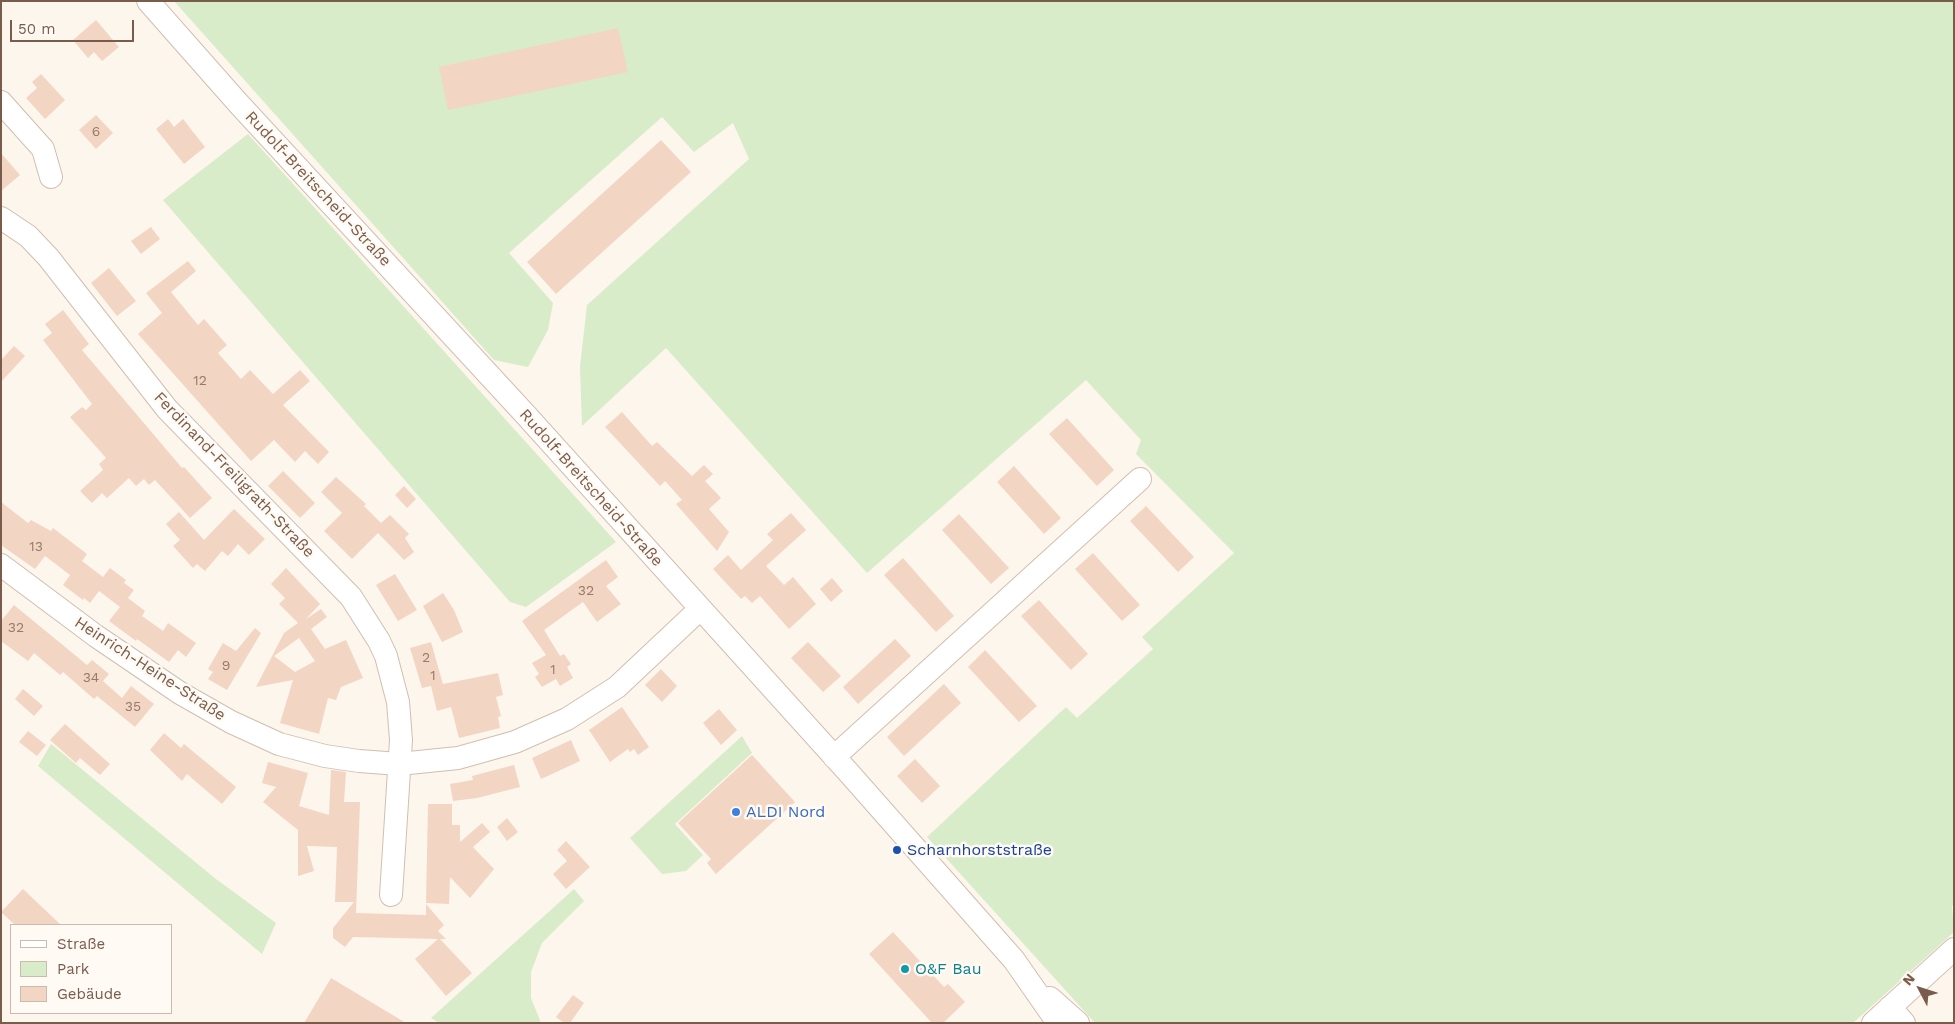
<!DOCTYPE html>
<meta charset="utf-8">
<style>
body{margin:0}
#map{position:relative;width:1955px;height:1024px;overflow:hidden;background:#fdf6ec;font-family:"Work Sans",sans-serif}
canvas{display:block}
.frame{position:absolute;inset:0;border:2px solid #7a5c4d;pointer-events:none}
.legend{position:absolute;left:10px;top:924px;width:162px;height:90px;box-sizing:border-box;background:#fffaf3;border:1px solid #cabbb1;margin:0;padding:6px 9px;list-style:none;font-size:15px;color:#7a5c4d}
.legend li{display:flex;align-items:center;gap:10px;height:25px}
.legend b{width:25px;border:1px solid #cabbb1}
.north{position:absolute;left:1895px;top:964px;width:50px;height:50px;-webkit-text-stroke:4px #fffaf3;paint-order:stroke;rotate:310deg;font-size:14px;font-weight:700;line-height:20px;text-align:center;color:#7a5c4d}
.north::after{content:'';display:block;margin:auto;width:18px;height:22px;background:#7a5c4d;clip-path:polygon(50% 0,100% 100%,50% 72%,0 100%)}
.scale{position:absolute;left:10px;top:20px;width:124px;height:22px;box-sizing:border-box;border:2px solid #7a5c4d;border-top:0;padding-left:6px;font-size:15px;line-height:18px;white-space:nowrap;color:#7a5c4d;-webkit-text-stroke:4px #fffaf3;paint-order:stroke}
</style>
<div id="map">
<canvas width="1955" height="1024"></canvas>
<div class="frame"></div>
<ul class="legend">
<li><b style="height:6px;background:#fff"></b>Straße</li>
<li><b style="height:14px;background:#d8ecc9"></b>Park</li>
<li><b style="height:14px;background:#f3d5c3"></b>Gebäude</li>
</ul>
<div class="north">N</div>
<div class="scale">50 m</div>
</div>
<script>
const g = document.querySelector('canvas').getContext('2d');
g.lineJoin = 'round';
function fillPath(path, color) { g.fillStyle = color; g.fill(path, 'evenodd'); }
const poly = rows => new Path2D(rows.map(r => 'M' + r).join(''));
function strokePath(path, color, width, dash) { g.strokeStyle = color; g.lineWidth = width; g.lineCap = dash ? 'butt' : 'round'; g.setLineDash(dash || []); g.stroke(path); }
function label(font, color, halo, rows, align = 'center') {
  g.font = font + ' "Work Sans",sans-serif'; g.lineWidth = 5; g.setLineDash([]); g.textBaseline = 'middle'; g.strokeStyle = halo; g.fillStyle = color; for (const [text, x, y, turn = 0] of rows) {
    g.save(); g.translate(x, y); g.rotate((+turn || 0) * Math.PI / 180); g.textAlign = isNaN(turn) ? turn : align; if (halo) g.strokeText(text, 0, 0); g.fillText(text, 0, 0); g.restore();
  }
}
const green = poly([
 [174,1,1954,1,1954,904,1952,906,1954,932,1853,1023,1095,1023,927,837,1066,707,1077,718,1153,649,1142,637,1234,553,1136,454,1141,440,1086,380,867,573,666,348,582,426,580,367,587,305,749,159,733,123,694,152,662,117,509,253,553,303,548,330,528,367,494,360],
 [248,134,616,542,526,607,510,602,163,200],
 [742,736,752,753,675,824,703,855,686,871,662,874,630,838],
 [51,744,216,879,276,923,262,954,38,766],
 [574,889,584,901,542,943,531,972,531,998,541,1023,439,1023,431,1018]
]);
const building = poly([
 [96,20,119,47,102,61,94,52,88,58,73,40],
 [618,28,628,72,448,110,439,67],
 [41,74,65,100,45,119,26,98,37,88,32,82],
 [96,115,113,133,96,149,79,130],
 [168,119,174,127,183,119,205,147,184,164,156,129],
 [661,140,691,172,556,294,527,262],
 [1,153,20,175,1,191],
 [151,227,160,239,141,254,131,241],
 [188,261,196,271,171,292,198,325,204,319,227,345,218,353,241,379,250,370,273,394,300,370,310,381,283,405,329,452,318,464,305,451,295,462,274,440,251,461,138,334,162,313,146,293],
 [109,268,136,301,117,316,91,283],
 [63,310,89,344,82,350,182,468,184,467,212,498,190,518,155,480,149,485,144,479,136,486,129,478,107,498,102,493,92,503,80,491,103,470,99,464,106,458,70,417,82,407,86,410,92,404,43,340,52,333,45,324],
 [14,346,25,356,1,382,1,360],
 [622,412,652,446,657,442,692,476,704,465,713,474,705,481,721,498,709,509,729,532,717,551,676,504,682,500,665,481,660,486,605,427],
 [1067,418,1114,470,1097,486,1049,434],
 [1014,466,1061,518,1044,534,997,482],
 [283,471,315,503,300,518,268,486],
 [336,477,366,504,364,506,381,523,390,515,409,534,405,538,414,552,404,560,378,533,352,559,324,531,342,513,321,492],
 [404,486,416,499,407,508,395,495],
 [1,502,28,523,31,520,51,531,53,528,87,554,82,561,103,577,110,568,126,580,124,583,134,590,128,598,145,611,142,616,163,631,168,623,196,643,186,657,178,650,169,662,137,639,136,641,109,621,120,607,99,591,90,603,84,598,83,600,63,585,70,575,45,556,35,569,1,545],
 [1146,506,1194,557,1178,572,1130,521],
 [234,509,265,539,249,555,238,544,228,556,222,551,205,571,197,564,193,568,173,546,180,540,166,524,179,512,204,540],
 [791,513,806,530,766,566,784,585,793,577,816,604,789,629,760,596,752,603,745,596,741,599,713,569,728,555,741,570,773,540,767,534],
 [959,514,1009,568,991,584,942,530],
 [1093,553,1140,605,1122,621,1075,569],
 [903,558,954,616,936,632,884,575],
 [606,560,618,577,606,586,621,604,597,622,583,602,544,630,560,656,564,654,571,664,567,667,573,678,560,686,556,679,542,687,535,677,539,674,532,663,546,655,522,621],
 [286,568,320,604,306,619,321,609,327,617,311,629,325,649,346,640,363,678,341,687,336,700,328,698,319,734,280,723,293,680,256,687,284,633,298,623,279,604,285,598,271,584],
 [299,638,315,661,295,672,274,656],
 [395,574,417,610,398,621,376,585],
 [832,578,843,591,831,602,820,589],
 [443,593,454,610,463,632,442,642,423,606],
 [1039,600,1088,654,1071,670,1021,616],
 [14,605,87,665,92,660,109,674,103,681,122,698,131,686,154,704,135,727,97,696,94,699,63,672,60,675,34,653,28,661,1,641,1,621],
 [255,628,261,633,227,690,208,679,213,672,208,669,223,643,236,651],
 [895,639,911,656,858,704,843,687],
 [431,642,443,684,498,673,503,695,496,697,501,716,498,717,500,728,459,738,451,707,437,711,431,686,422,688,410,648],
 [808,642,841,676,823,692,791,658],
 [985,650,1037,706,1019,722,968,667],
 [661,669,677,686,662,702,645,685],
 [944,684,961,703,904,756,887,737],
 [23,689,43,706,34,716,15,699],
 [622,707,649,747,638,755,634,749,630,752,628,749,610,762,589,730],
 [719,709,737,730,721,745,703,723],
 [65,724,110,764,100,775,80,758,76,763,50,740],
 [28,731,46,745,37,756,19,742],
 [164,733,181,748,184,744,236,787,222,804,187,774,182,781,150,750],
 [571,740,580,761,541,779,532,758],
 [752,755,795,802,716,874,707,863,711,859,678,823],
 [915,759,940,786,922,803,897,776],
 [268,762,308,773,299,806,329,815,331,770,346,772,344,802,360,802,356,913,426,915,426,904,444,925,438,931,446,939,440,939,472,973,446,996,415,959,438,939,353,937,345,947,333,938,333,928,354,902,335,902,337,847,307,846,314,871,298,876,298,830,263,802,276,787,262,783],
 [514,765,520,787,477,798,453,801,450,784,473,780,472,776],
 [428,804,452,804,452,825,460,825,460,842,482,823,490,832,473,847,494,869,470,898,450,877,449,904,426,903],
 [507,818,518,832,507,841,497,827],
 [566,841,590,867,566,889,553,874,567,861,557,850],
 [23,889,61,925,15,925,1,912],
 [893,932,944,987,948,984,965,1002,943,1023,932,1023,869,954],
 [331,978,406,1023,304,1023],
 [573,995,584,1003,570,1023,564,1023,556,1017]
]);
const minor = poly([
 [148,1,238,103,525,414,849,773,1014,960,1058,1023],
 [1,102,43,149,51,177],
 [1,218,28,236,48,257,167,409,351,597,379,641,386,656,398,702,401,740,391,895],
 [1,565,96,636,180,693,231,722,279,744,325,756,359,761,399,764,458,758,515,742,567,719,617,687,700,609],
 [834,757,1140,479],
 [1050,998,1078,1023],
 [1890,1007,1904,1023],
 [1873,1023,1954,949]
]);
const markers = [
 [736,812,5,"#3f7fe0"],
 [897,850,5,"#1a4fb4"],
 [905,969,5,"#0f9aa8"]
];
const numberNames = [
 ["6",96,132],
 ["12",200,381],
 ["13",36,547],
 ["32",586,591],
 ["32",16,628],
 ["2",426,658],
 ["9",226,666],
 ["1",553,670],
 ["1",433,676],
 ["34",91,678],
 ["35",133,707]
];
const streetNames = [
 ["Rudolf-Breitscheid-Straße",318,189,47],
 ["Ferdinand-Freiligrath-Straße",234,475,46],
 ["Rudolf-Breitscheid-Straße",591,488,48],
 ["Heinrich-Heine-Straße",150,669,33]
];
const shopNames = [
 ["ALDI Nord",746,812]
];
const transitNames = [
 ["Scharnhorststraße",907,850]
];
const cultureNames = [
 ["O&F Bau",915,969]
];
fillPath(green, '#d8ecc9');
fillPath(building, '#f3d5c3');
strokePath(minor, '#d1beb0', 24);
strokePath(minor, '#fff', 22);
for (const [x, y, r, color] of markers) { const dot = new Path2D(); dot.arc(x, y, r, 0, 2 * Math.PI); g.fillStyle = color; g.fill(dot); strokePath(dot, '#fffaf3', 2); }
label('14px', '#987a6a', null, numberNames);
label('16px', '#7a5c4d', '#fffaf3', streetNames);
label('16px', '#366cbe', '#fffaf3', shopNames, 'left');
label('16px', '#164399', '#fffaf3', transitNames, 'left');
label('16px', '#0d838f', '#fffaf3', cultureNames, 'left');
</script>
